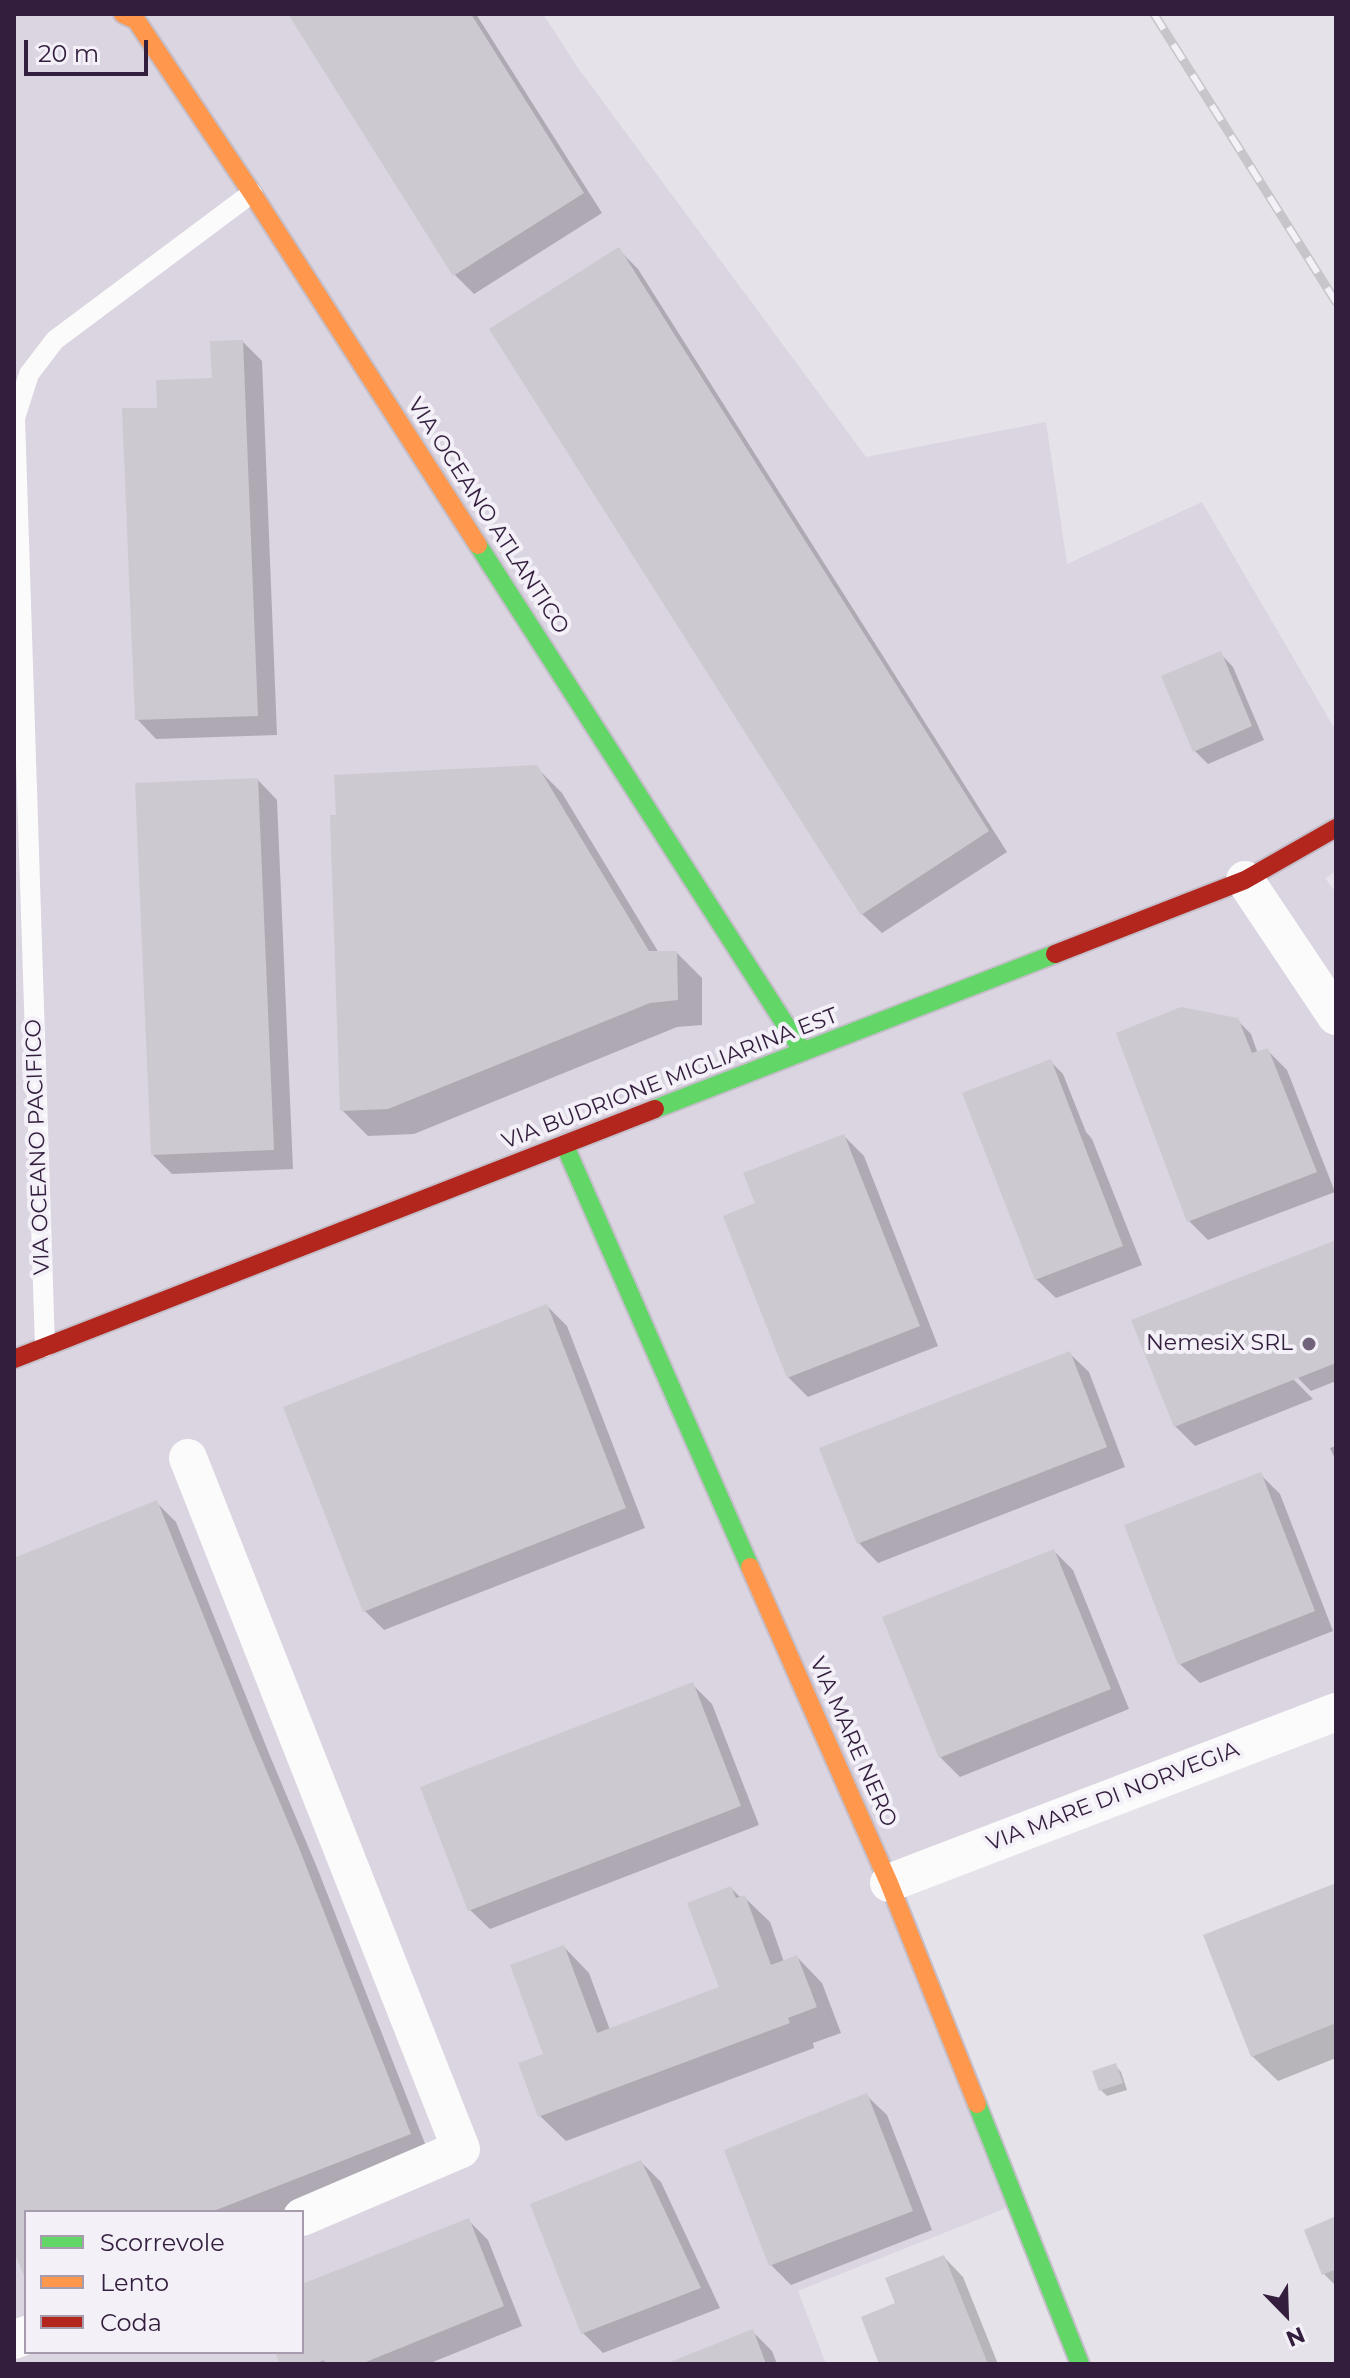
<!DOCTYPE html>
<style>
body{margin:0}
#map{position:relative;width:1350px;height:2378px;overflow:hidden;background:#e5e2e9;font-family:Montserrat,sans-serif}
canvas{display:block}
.frame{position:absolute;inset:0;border:16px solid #331e3d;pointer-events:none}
.legend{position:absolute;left:24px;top:2210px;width:280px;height:144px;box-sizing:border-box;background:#f3f0f8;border:2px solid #a69cad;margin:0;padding:10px 14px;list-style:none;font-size:24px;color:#331e3d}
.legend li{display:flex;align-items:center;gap:16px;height:40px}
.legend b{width:40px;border:2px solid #a69cad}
.north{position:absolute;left:1246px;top:2274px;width:80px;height:80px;-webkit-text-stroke:6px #f3f0f8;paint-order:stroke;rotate:157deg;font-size:22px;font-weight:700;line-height:32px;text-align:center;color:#331e3d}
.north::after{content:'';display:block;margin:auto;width:28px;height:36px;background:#331e3d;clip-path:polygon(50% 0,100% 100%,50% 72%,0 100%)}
.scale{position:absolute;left:24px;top:40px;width:124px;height:36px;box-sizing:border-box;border:4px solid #331e3d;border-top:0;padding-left:10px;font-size:24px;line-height:28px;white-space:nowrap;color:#331e3d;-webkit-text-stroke:6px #f3f0f8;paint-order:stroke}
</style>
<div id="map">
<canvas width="1350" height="2378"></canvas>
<div class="frame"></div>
<ul class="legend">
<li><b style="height:10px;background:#63d668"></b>Scorrevole</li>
<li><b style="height:10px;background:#ff974d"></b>Lento</li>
<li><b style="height:10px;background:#b3261e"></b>Coda</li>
</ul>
<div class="north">N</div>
<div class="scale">20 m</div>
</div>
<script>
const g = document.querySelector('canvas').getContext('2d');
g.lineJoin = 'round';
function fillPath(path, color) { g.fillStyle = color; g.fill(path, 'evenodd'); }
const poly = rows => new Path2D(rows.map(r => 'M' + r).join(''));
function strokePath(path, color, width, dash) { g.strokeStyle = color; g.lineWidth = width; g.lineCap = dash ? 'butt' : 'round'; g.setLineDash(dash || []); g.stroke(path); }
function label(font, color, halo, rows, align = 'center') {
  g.font = font + ' Montserrat,sans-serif'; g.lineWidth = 8; g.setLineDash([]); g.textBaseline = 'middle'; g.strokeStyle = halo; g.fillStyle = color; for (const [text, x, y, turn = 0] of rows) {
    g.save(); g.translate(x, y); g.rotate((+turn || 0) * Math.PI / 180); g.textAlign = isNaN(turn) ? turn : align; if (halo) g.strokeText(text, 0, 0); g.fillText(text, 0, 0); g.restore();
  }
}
const built = poly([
 [14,14,543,14,578,68,866,457,1046,422,1067,564,1202,502,1336,731,1336,871,1325,878,1336,893,1336,1716,895,1890,1019,2203,798,2291,826,2364,14,2364],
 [26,2212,302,2212,302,2352,26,2352]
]);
const shadow = poly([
 [290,14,476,14,602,213,474,294,455,275],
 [618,249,638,269,1007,852,882,933,862,914],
 [243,342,262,361,277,735,156,739,137,719,159,410,214,380],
 [1220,653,1233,667,1264,740,1208,764,1194,750],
 [536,767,562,793,659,953,677,953,702,978,702,1025,677,1027,414,1134,368,1136,342,1110],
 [258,780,277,800,293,1169,172,1174,153,1155],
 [1237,1020,1251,1034,1258,1054,1267,1050,1287,1070,1335,1192,1208,1240,1189,1221],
 [1050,1061,1063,1074,1086,1132,1092,1139,1142,1265,1056,1298,1036,1279],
 [844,1136,864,1156,938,1346,808,1397,788,1377,757,1204],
 [1336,1242,1336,1381,1311,1391,1290,1370,1287,1373,1313,1399,1195,1446,1175,1426],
 [547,1306,567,1326,645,1528,384,1630,364,1610],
 [1069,1353,1089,1372,1125,1467,878,1563,859,1543],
 [1336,1446,1336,1461,1330,1448],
 [1260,1474,1280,1494,1333,1631,1200,1683,1180,1664],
 [157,1503,176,1522,270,1756,318,1870,429,2154,280,2212,26,2212,26,2276,14,2245,14,1560],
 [1054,1551,1073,1570,1129,1709,960,1777,940,1757],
 [692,1684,712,1704,759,1825,490,1929,470,1910],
 [1336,1885,1336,2058,1278,2081,1252,2056],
 [731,1888,741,1898,744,1897,770,1922,784,1962,797,1957,822,1983,841,2033,813,2043,814,2048,566,2141,540,2116,546,2055,564,1947,589,1973,610,2030,721,1988],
 [1115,2065,1121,2072,1127,2090,1107,2096,1101,2090],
 [867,2096,887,2115,932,2230,791,2285,771,2265,726,2151],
 [641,2162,661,2182,720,2308,603,2353,583,2333],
 [1336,2218,1336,2286,1324,2274],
 [468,2220,488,2240,522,2326,428,2364,282,2364,277,2352,302,2352,302,2286],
 [944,2257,963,2277,998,2364,882,2364,894,2306],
 [752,2331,772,2351,777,2364,670,2364]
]);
const building = poly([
 [288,14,471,14,584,193,453,276],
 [619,247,989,831,861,915,489,329],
 [243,340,258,716,135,720,122,408,157,408,156,380,212,378,210,341],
 [1221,651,1252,726,1193,752,1161,676],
 [537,765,649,951,677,951,678,1000,650,1003,388,1109,340,1111,330,815,336,815,334,775],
 [258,778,274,1150,151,1155,135,783],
 [1181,1007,1238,1018,1252,1053,1268,1048,1317,1172,1187,1222,1116,1033],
 [1051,1059,1123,1246,1035,1280,962,1093],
 [844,1134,920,1326,787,1378,723,1216,755,1203,743,1173],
 [1336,1240,1336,1363,1174,1427,1131,1320],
 [547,1304,626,1508,363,1612,283,1407],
 [1070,1351,1107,1447,857,1544,819,1448],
 [1261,1472,1315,1611,1178,1665,1124,1525],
 [157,1500,251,1734,299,1848,411,2134,211,2212,26,2212,26,2281,14,2251,14,1558],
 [1054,1549,1111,1689,939,1758,882,1617],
 [693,1682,741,1806,468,1911,420,1787],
 [1336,1883,1336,2023,1251,2057,1203,1935],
 [731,1886,736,1898,745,1895,771,1965,797,1955,817,2007,788,2018,790,2023,538,2117,518,2063,543,2054,510,1965,564,1945,597,2033,719,1987,687,1903],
 [1116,2063,1123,2083,1099,2091,1092,2071],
 [867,2093,913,2211,769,2266,724,2150],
 [641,2160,701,2288,581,2334,530,2204],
 [1336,2216,1336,2269,1322,2275,1304,2230],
 [469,2218,504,2306,361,2364,325,2364,324,2360,314,2364,280,2364,275,2352,302,2352,302,2284],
 [944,2255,988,2364,879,2364,861,2317,895,2303,885,2278],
 [753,2329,766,2364,665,2364]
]);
const lane = poly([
 [45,1347,15,418,29,374,55,340,252,193]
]);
const street = poly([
 [1245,880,1336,1016],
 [188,1458,461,2149,302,2217],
 [889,1883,1336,1712],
 [14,2340,26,2335]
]);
const fast = poly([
 [478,545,803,1052],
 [655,1109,1055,954],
 [565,1146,750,1567],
 [977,2104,1080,2364]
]);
const slow = poly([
 [123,14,136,20,252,193,478,545],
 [750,1567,889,1883,977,2104]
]);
const jam = poly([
 [1055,954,1245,880,1336,828],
 [14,1359,655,1109]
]);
const rail = poly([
 [1154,14,1336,302]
]);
const markers = [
 [1309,1344,8,"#716379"]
];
const streetNames = [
 ["VIA OCEANO ATLANTICO",488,516,57],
 ["VIA BUDRIONE MIGLIARINA EST",670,1079,-21],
 ["VIA OCEANO PACIFICO",38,1147,-92],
 ["VIA MARE NERO",853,1742,66],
 ["VIA MARE DI NORVEGIA",1113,1797,-21]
];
const poiNames = [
 ["NemesiX SRL",1293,1344]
];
fillPath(built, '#dbd4e1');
fillPath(shadow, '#0003');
fillPath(building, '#cdc9d0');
strokePath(fast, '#c4bec9', 22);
strokePath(slow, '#c4bec9', 22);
strokePath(jam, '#c4bec9', 22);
strokePath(lane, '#fbfbfc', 20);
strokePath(street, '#fbfbfc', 38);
strokePath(fast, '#63d668', 18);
strokePath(slow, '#ff974d', 18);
strokePath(jam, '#b3261e', 18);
strokePath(rail, '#c8c5ca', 9);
strokePath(rail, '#f3f0f8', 6, [18]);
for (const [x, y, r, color] of markers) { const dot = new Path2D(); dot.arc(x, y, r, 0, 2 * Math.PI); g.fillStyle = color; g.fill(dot); strokePath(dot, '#f3f0f8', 3); }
label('22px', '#331e3d', '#f3f0f8', streetNames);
label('22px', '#331e3d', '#f3f0f8', poiNames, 'right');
</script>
